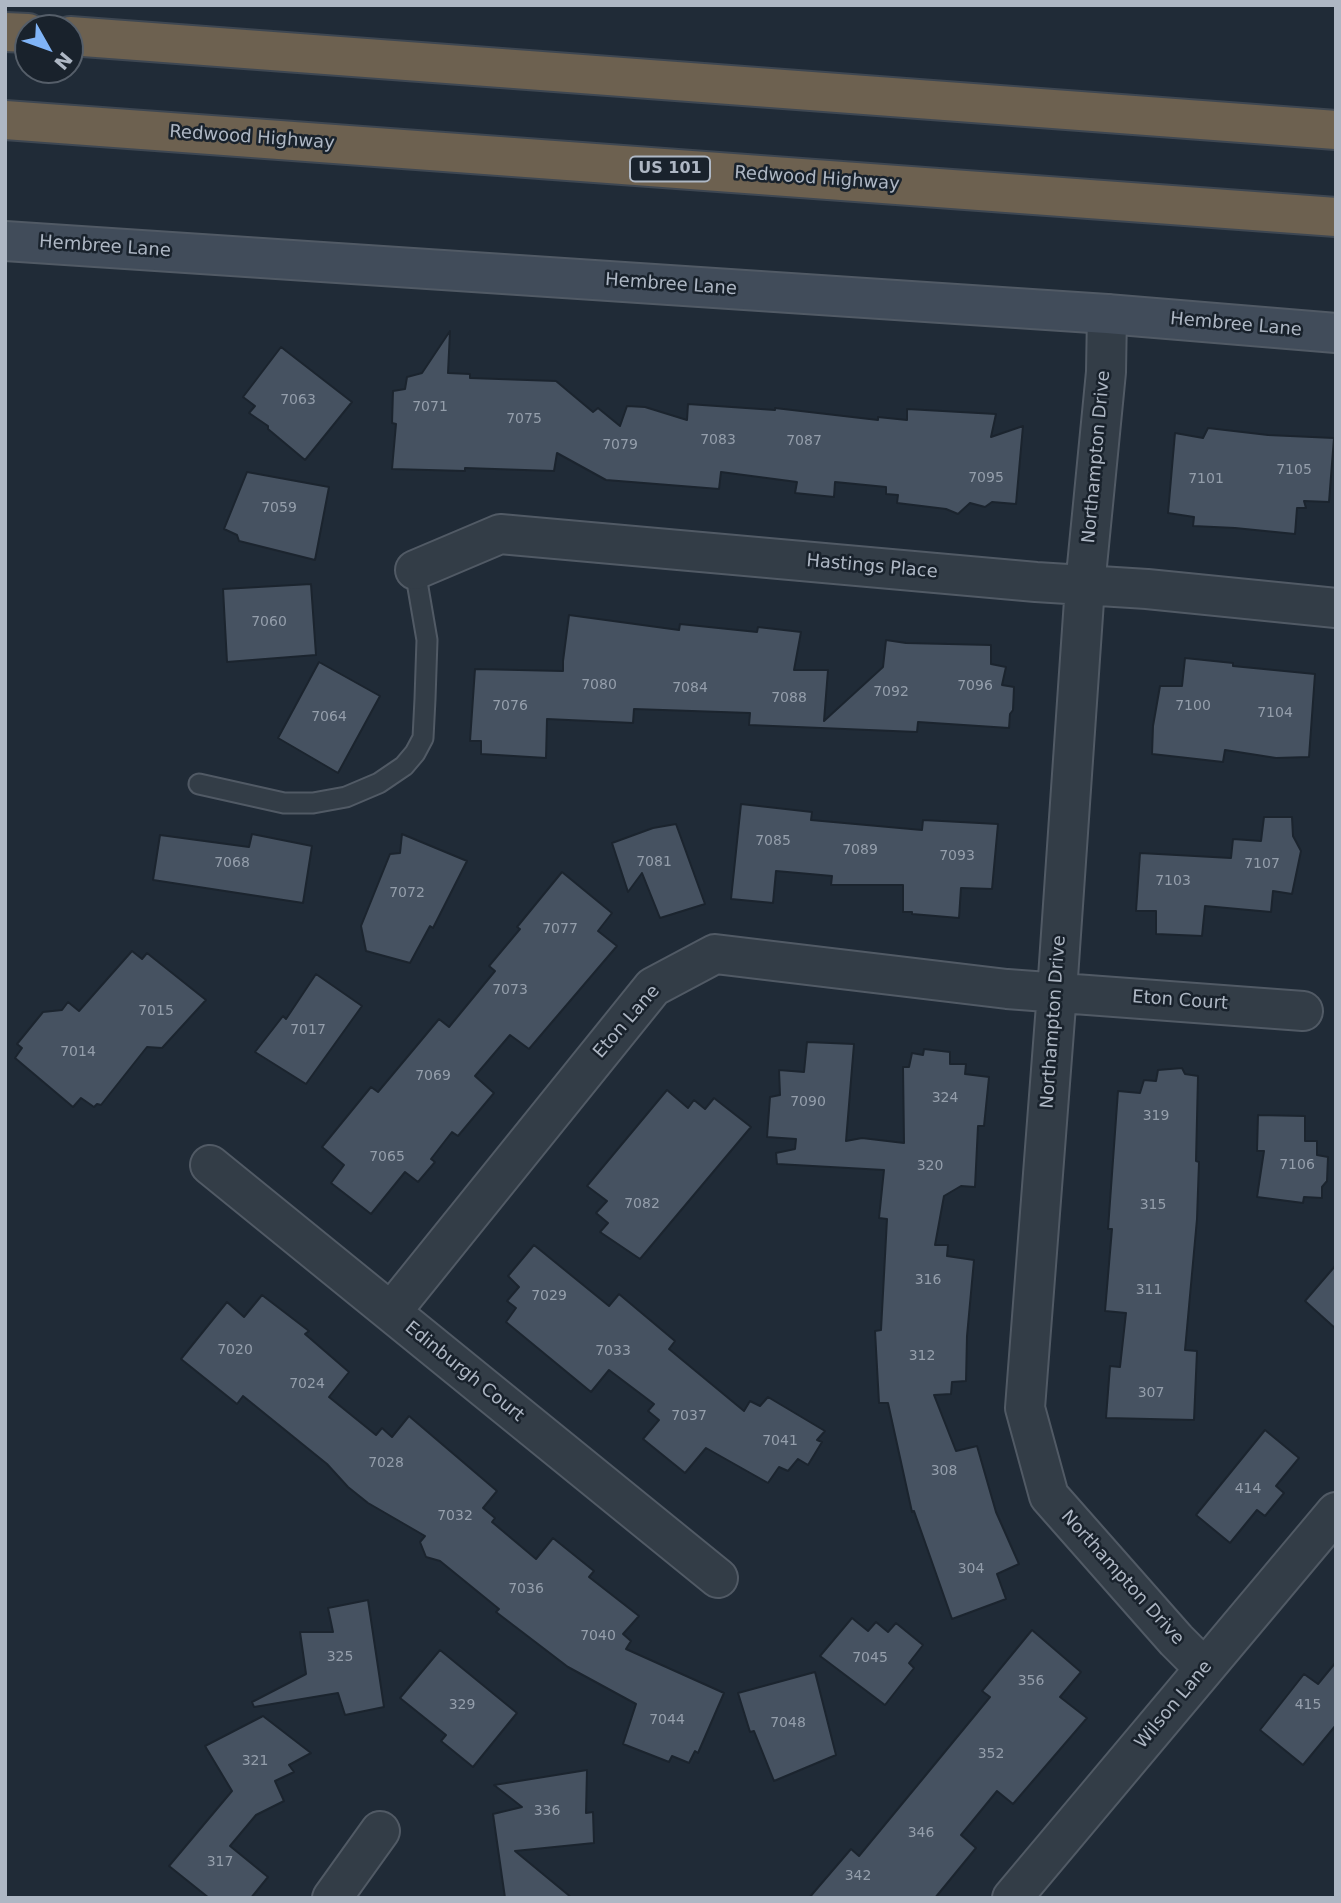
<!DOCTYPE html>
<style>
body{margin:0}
#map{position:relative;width:1341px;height:1903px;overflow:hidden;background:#202b37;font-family:"DejaVu Sans",sans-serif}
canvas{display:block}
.frame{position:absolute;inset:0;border:7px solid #aeb7c4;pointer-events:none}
.north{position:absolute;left:14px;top:14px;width:70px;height:70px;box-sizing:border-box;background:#19222c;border:2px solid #555e69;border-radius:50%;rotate:130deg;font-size:19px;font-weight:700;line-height:28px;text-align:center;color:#aeb7c4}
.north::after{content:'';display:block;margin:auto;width:24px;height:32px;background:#80b4f7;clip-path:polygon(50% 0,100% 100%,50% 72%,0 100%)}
</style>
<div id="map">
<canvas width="1341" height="1903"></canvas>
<div class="frame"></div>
<div class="north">N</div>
</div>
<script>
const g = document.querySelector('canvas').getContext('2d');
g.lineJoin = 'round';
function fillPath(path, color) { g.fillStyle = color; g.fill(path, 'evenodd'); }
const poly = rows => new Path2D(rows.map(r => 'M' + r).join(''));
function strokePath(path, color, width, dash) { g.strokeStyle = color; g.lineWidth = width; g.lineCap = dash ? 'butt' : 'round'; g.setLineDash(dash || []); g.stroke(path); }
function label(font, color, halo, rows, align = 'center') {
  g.font = font + ' "DejaVu Sans",sans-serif'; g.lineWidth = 5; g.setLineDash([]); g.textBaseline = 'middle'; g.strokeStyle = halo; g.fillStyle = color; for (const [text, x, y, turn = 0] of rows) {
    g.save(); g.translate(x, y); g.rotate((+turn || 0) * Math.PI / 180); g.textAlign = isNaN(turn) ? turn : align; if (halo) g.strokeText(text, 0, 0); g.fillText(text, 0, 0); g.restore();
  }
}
const building = poly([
 [450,331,448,373,470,374,470,378,556,381,593,412,598,408,620,426,627,406,645,407,687,420,688,404,775,410,775,408,878,420,878,417,907,420,907,409,996,414,991,437,1023,426,1016,504,992,502,985,507,970,503,958,514,946,509,897,503,898,495,886,494,886,487,835,482,834,497,795,493,797,482,721,472,719,489,606,480,557,453,554,471,465,468,465,471,392,469,396,424,392,423,393,391,405,389,407,377,422,373,450,331],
 [281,347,352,402,305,460,268,429,268,426,249,413,255,406,243,397,281,347],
 [1208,428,1268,435,1334,438,1329,502,1304,501,1306,508,1297,508,1295,534,1235,528,1193,526,1194,517,1168,513,1175,433,1203,438,1208,428],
 [247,472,329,487,315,560,239,541,237,535,224,529,247,472],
 [311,584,316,655,227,662,223,589,311,584],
 [569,615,679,630,680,624,757,632,758,627,801,632,794,670,828,670,824,721,883,667,886,640,906,643,991,645,991,664,1006,667,1002,685,1014,687,1013,710,1010,714,1009,728,918,722,917,732,749,725,750,713,634,709,633,723,547,719,546,758,481,754,481,741,470,741,475,669,563,671,563,661,569,615],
 [1185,658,1233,663,1233,666,1315,674,1309,757,1276,758,1225,750,1223,762,1152,754,1153,726,1160,686,1182,686,1185,658],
 [319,662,380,696,338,773,278,738,319,662],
 [741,804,812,812,811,820,922,830,923,820,998,824,992,889,961,888,959,918,912,914,912,912,903,912,903,885,831,885,832,876,776,871,773,903,731,899,741,804],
 [1264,817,1292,817,1293,836,1301,851,1292,894,1273,891,1271,912,1205,906,1202,936,1156,934,1156,911,1136,911,1140,853,1231,858,1233,839,1261,841,1264,817],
 [676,824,705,904,660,918,642,873,628,892,612,843,653,828,676,824],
 [252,834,312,846,303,903,153,880,160,835,249,847,252,834],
 [402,834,467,861,433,928,430,926,410,963,366,951,361,926,390,854,400,853,402,834],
 [562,872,612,913,598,931,617,946,529,1049,510,1035,475,1076,494,1093,458,1136,452,1132,431,1159,435,1162,418,1182,405,1172,371,1214,331,1183,344,1165,322,1147,371,1087,378,1092,439,1019,449,1027,495,971,489,966,520,929,517,927,562,872],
 [132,951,142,959,147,953,206,1000,162,1048,147,1047,101,1105,97,1104,94,1107,81,1098,73,1107,15,1058,22,1048,17,1044,43,1012,62,1010,68,1002,79,1011,132,951],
 [316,974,362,1006,306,1084,255,1052,283,1016,286,1019,316,974],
 [807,1042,854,1044,846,1141,862,1138,904,1143,903,1067,909,1067,912,1053,923,1055,924,1049,950,1052,950,1064,966,1064,965,1074,989,1077,984,1126,978,1126,975,1187,961,1186,944,1196,935,1245,948,1245,947,1256,974,1260,967,1336,966,1381,952,1382,951,1394,934,1395,956,1451,977,1446,996,1512,1019,1564,997,1574,1006,1599,952,1619,914,1511,912,1512,888,1403,879,1403,875,1331,881,1330,887,1219,879,1218,884,1170,777,1164,776,1153,795,1149,796,1139,767,1137,770,1097,780,1095,779,1070,804,1072,807,1042],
 [1182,1068,1185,1074,1198,1076,1196,1161,1199,1162,1197,1219,1185,1350,1197,1351,1194,1420,1106,1418,1110,1366,1120,1367,1126,1313,1105,1311,1112,1229,1108,1229,1118,1091,1140,1093,1144,1080,1156,1081,1158,1070,1182,1068],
 [667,1090,688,1108,694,1100,705,1109,714,1098,751,1127,640,1259,600,1232,608,1223,596,1213,607,1201,587,1186,667,1090],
 [1258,1115,1305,1116,1305,1141,1317,1141,1317,1155,1328,1157,1327,1181,1322,1187,1322,1198,1304,1197,1303,1203,1257,1197,1264,1151,1257,1151,1258,1115],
 [534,1245,609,1306,619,1294,675,1341,669,1349,744,1411,750,1401,760,1406,768,1397,825,1431,817,1440,822,1442,808,1465,798,1459,788,1471,779,1467,768,1483,706,1448,685,1473,643,1439,659,1420,648,1411,654,1404,609,1370,591,1392,506,1322,516,1308,507,1301,519,1287,508,1276,534,1245],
 [1336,1265,1336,1329,1305,1301,1336,1265],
 [262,1295,309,1331,305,1334,349,1372,329,1397,376,1435,382,1428,392,1437,409,1416,497,1491,483,1508,495,1518,492,1522,536,1559,553,1538,594,1571,589,1577,639,1616,623,1634,631,1641,626,1649,724,1693,698,1753,695,1751,689,1763,672,1756,669,1762,623,1744,636,1704,568,1667,496,1612,499,1609,440,1561,426,1557,420,1542,425,1536,368,1503,348,1487,327,1464,243,1396,237,1404,181,1359,227,1302,244,1317,262,1295],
 [1265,1430,1299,1458,1276,1486,1284,1493,1265,1516,1257,1510,1230,1543,1196,1515,1265,1430],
 [368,1600,384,1707,345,1715,338,1693,254,1707,252,1702,306,1674,300,1632,333,1632,328,1608,368,1600],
 [852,1618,868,1631,876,1622,888,1632,896,1623,923,1645,909,1663,914,1668,885,1705,820,1656,852,1618],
 [1032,1630,1081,1672,1060,1697,1087,1718,1013,1804,997,1791,961,1835,976,1848,935,1898,809,1898,851,1849,859,1856,925,1776,990,1697,982,1691,1032,1630],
 [440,1650,517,1713,473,1767,441,1741,446,1735,400,1698,440,1650],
 [1336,1662,1336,1725,1303,1765,1260,1730,1304,1674,1318,1684,1336,1662],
 [815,1672,836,1755,774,1781,754,1731,750,1732,738,1693,815,1672],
 [263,1716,311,1753,289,1765,294,1772,275,1781,284,1801,256,1815,230,1846,268,1877,251,1898,209,1898,169,1866,232,1791,205,1746,263,1716],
 [587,1770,586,1813,593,1812,594,1843,515,1851,572,1898,505,1898,493,1814,522,1807,494,1785,587,1770]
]);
const lane = poly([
 [199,784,284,803,313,803,346,797,379,783,404,766,415,753,423,738,425,699,427,640,415,570]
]);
const street = poly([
 [1107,314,1106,372,1085,586,1057,992,1025,1408,1049,1496,1176,1640,1204,1668],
 [415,570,500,534,1036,582,1147,589,1336,608],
 [210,1165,718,1578],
 [391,1312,653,987,715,954,1007,989,1303,1011],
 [332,1898,380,1831],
 [1012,1898,1336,1512]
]);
const secondary = poly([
 [5,241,1107,314,1336,333]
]);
const highway = poly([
 [5,32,28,33],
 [70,36,1336,130],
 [5,120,1336,217]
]);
const numberNames = [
 ["7063",298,400],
 ["7071",430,407],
 ["7075",524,419],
 ["7083",718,440],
 ["7087",804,441],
 ["7079",620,445],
 ["7105",1294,470],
 ["7095",986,478],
 ["7101",1206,479],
 ["7059",279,508],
 ["7060",269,622],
 ["7080",599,685],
 ["7096",975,686],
 ["7084",690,688],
 ["7092",891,692],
 ["7088",789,698],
 ["7076",510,706],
 ["7100",1193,706],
 ["7104",1275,713],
 ["7064",329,717],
 ["7085",773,841],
 ["7089",860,850],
 ["7093",957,856],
 ["7081",654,862],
 ["7068",232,863],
 ["7107",1262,864],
 ["7103",1173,881],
 ["7072",407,893],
 ["7077",560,929],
 ["7073",510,990],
 ["7015",156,1011],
 ["7017",308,1030],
 ["7014",78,1052],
 ["7069",433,1076],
 ["324",945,1098],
 ["7090",808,1102],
 ["319",1156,1116],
 ["7065",387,1157],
 ["7106",1297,1165],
 ["320",930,1166],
 ["7082",642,1204],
 ["315",1153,1205],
 ["316",928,1280],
 ["311",1149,1290],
 ["7029",549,1296],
 ["7020",235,1350],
 ["7033",613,1351],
 ["312",922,1356],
 ["7024",307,1384],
 ["307",1151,1393],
 ["7037",689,1416],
 ["7041",780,1441],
 ["7028",386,1463],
 ["308",944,1471],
 ["414",1248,1489],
 ["7032",455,1516],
 ["304",971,1569],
 ["7036",526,1589],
 ["7040",598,1636],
 ["325",340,1657],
 ["7045",870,1658],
 ["356",1031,1681],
 ["329",462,1705],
 ["415",1308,1705],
 ["7044",667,1720],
 ["7048",788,1723],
 ["352",991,1754],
 ["321",255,1761],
 ["336",547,1811],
 ["346",921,1833],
 ["317",220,1862],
 ["342",858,1876]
];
const shields = [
 [670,169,80]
];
const shieldNames = [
 ["US 101",670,169]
];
const streetNames = [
 ["Redwood Highway",252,138,4],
 ["Redwood Highway",817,179,4],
 ["Hembree Lane",105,247,4],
 ["Hembree Lane",671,285,4],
 ["Hembree Lane",1236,325,5],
 ["Northampton Drive",1097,457,-85],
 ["Hastings Place",872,567,5],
 ["Eton Court",1180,1001,4],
 ["Eton Lane",627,1022,-49],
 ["Northampton Drive",1054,1022,-86],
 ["Edinburgh Court",464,1372,39],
 ["Northampton Drive",1122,1578,48],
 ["Wilson Lane",1174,1705,-50]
];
fillPath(building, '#465261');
strokePath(building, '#1b242e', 2);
strokePath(lane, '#515a65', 23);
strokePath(street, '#515a65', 42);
strokePath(secondary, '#515a65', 42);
strokePath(highway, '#3e4752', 42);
strokePath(lane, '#333d47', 19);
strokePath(street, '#333d47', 38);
strokePath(secondary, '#414c5a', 38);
strokePath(highway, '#6d6150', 38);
label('14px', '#949eab', null, numberNames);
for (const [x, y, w] of shields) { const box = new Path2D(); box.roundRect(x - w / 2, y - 12.5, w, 25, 5); g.fillStyle = '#19222c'; g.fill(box); strokePath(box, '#aeb7c4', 2); }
label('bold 16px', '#aeb7c4', null, shieldNames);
label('18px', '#aeb7c4', '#19222c', streetNames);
</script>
